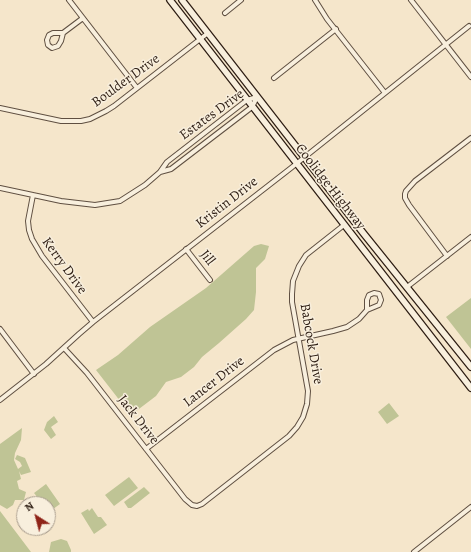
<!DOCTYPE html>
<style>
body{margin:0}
#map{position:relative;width:471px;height:552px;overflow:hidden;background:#f5e6cb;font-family:Alegreya,serif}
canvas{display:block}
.north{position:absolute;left:16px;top:496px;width:40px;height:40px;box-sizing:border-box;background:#f8efdd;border:1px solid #a79b8c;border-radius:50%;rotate:324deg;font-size:11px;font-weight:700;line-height:16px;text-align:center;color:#2d1d13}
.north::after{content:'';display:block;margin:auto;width:14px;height:18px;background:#8f2418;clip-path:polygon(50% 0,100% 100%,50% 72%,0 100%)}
</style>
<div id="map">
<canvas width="471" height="552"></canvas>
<div class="north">N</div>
</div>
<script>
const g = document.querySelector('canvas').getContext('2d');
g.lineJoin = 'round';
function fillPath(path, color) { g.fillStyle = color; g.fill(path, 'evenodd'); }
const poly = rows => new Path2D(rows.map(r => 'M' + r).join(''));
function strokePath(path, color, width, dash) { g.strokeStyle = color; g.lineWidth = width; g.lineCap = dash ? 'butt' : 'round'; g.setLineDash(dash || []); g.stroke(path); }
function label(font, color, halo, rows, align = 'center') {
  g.font = font + ' Alegreya,serif'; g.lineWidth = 3; g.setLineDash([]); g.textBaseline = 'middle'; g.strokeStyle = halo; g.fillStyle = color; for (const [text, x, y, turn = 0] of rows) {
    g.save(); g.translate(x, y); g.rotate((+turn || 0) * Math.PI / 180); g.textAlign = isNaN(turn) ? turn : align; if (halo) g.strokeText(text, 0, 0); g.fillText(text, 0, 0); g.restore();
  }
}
const green = poly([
 [261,244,269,246,265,259,256,268,256,292,254,310,246,319,219,343,202,357,194,367,181,377,166,382,156,396,131,415,96,370,118,355,150,327,206,288,254,246],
 [471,298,471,349,446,317],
 [389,403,399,416,387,424,378,412],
 [54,416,58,422,51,427,56,435,51,439,44,430,47,422],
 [22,428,21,440,15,453,14,460,18,469,22,466,20,462,15,459,17,455,25,458,31,472,21,475,19,471,21,479,17,481,19,489,26,492,24,500,15,500,13,505,7,509,0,505,0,444],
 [129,477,138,488,114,506,105,495],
 [46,484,60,504,49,512,48,511,48,504,43,504,34,493],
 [144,487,150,493,131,508,128,508,124,502],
 [92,508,98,517,101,517,107,525,94,534,81,513,88,509,89,511],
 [0,511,31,552,0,552],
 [61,539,67,541,71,550,71,552,49,552,51,542]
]);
const minor = poly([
 [69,0,137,88],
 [315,0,327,19,385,93],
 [411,0,471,77],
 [225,13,241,0],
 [63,33,61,41,58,46,52,48,48,45,47,40,49,35,53,33,63,33,83,18],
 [274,78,336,29],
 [0,108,61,121,81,121,90,119,106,111,114,106,208,33],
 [160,172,171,169,252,107,257,97],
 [0,188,61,201,95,205,120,201,145,185,160,172,167,162,247,100,257,97],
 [33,195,28,221,29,230,32,239,42,256,93,322],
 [186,249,210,280],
 [447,256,409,205,405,198,405,194,406,191,415,181,471,138],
 [407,287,471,237],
 [0,329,34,374],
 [64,348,87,373,185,499,192,505,197,506,202,504,289,436,297,427,303,417,307,404,308,391,292,302,292,294,293,281,299,266,306,255,344,225],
 [0,400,46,364,79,334,93,322,291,168,469,26],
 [146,449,274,350,293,340,333,331,347,327,359,319,367,310,379,305,381,300,379,294,374,293,369,295,367,300,367,310],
 [414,552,471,507]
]);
const secondary = poly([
 [170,0,471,388],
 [182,0,364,234,471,367]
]);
const streetNames = [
 ["Boulder Drive",126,81,-36],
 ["Estates Drive",212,115,-36],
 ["Coolidge Highway",330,187,52],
 ["Kristin Drive",227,203,-38],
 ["Jill",207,258,52],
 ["Kerry Drive",64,266,54],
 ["Babcock Drive",311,344,80],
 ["Lancer Drive",214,382,-38],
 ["Jack Drive",138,420,52]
];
fillPath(green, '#bfc495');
strokePath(minor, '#5f4f41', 6);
strokePath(secondary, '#2d1d13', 8);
strokePath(minor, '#f8efdd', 4);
strokePath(secondary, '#f8efdd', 5.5);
label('14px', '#2d1d13', '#f8efdd', streetNames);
</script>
